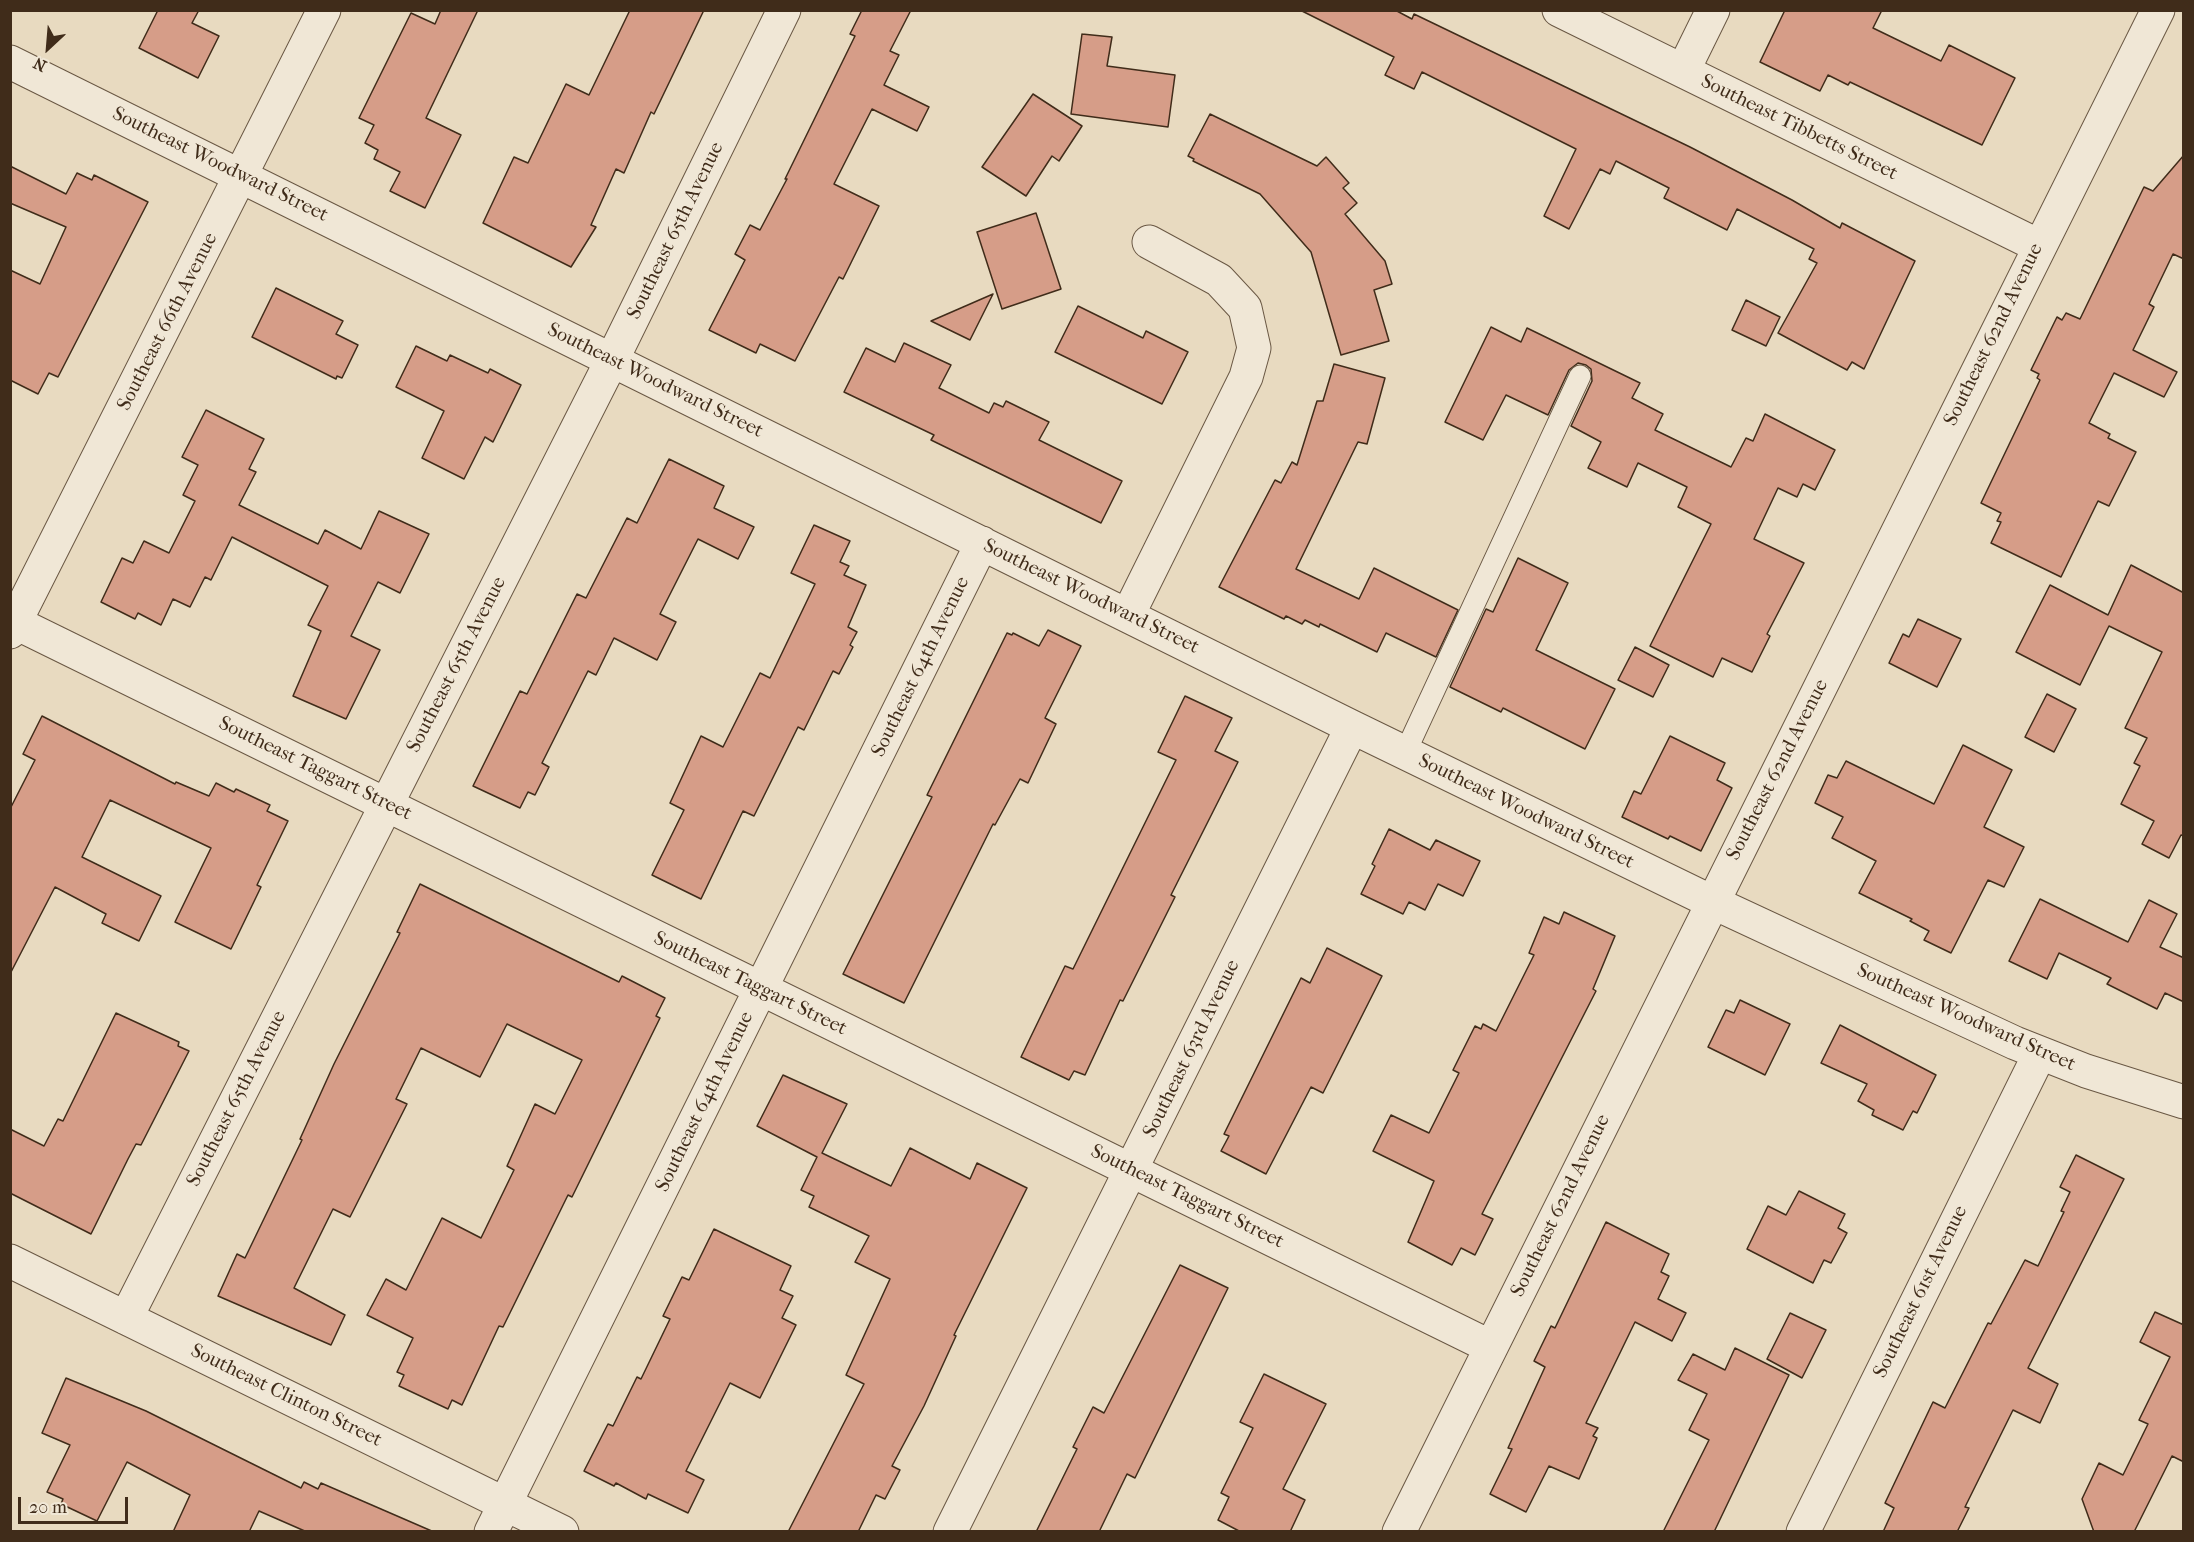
<!DOCTYPE html>
<style>
body{margin:0}
#map{position:relative;width:2194px;height:1542px;overflow:hidden;background:#e8dac0;font-family:"IM FELL French Canon",serif}
canvas{display:block}
.frame{position:absolute;inset:0;border:12px solid #402c1a;pointer-events:none}
.north{position:absolute;left:18px;top:18px;width:60px;height:60px;-webkit-text-stroke:4px #f0e7d6;paint-order:stroke;rotate:206deg;font-size:16px;font-weight:700;line-height:24px;text-align:center;color:#402c1a}
.north::after{content:'';display:block;margin:auto;width:21px;height:27px;background:#402c1a;clip-path:polygon(50% 0,100% 100%,50% 72%,0 100%)}
.scale{position:absolute;left:18px;top:1497px;width:110px;height:27px;box-sizing:border-box;border:3px solid #402c1a;border-top:0;padding-left:8px;font-size:18px;line-height:21px;white-space:nowrap;color:#402c1a;-webkit-text-stroke:4px #f0e7d6;paint-order:stroke}
</style>
<div id="map">
<canvas width="2194" height="1542"></canvas>
<div class="frame"></div>
<div class="north">N</div>
<div class="scale">20 m</div>
</div>
<script>
const g = document.querySelector('canvas').getContext('2d');
g.lineJoin = 'round';
function fillPath(path, color) { g.fillStyle = color; g.fill(path, 'evenodd'); }
const poly = rows => new Path2D(rows.map(r => 'M' + r).join(''));
function strokePath(path, color, width, dash) { g.strokeStyle = color; g.lineWidth = width; g.lineCap = dash ? 'butt' : 'round'; g.setLineDash(dash || []); g.stroke(path); }
function label(font, color, halo, rows, align = 'center') {
  g.font = font + ' "IM FELL French Canon",serif'; g.lineWidth = 4.5; g.setLineDash([]); g.textBaseline = 'middle'; g.strokeStyle = halo; g.fillStyle = color; for (const [text, x, y, turn = 0] of rows) {
    g.save(); g.translate(x, y); g.rotate((+turn || 0) * Math.PI / 180); g.textAlign = isNaN(turn) ? turn : align; if (halo) g.strokeText(text, 0, 0); g.fillText(text, 0, 0); g.restore();
  }
}
const building = poly([
 [158,10,199,10,192,23,219,36,198,78,139,48,158,10],
 [441,10,478,10,426,118,461,135,425,208,390,191,400,172,374,159,378,150,365,143,374,125,359,118,411,13,435,24,441,10],
 [630,10,704,10,654,114,651,112,624,173,616,169,591,225,596,227,571,267,483,223,514,157,528,163,566,84,589,95,630,10],
 [862,10,911,10,890,51,899,55,884,85,929,107,917,131,872,109,834,184,879,206,843,279,839,277,795,361,760,344,756,353,709,330,745,260,735,254,750,225,760,230,787,179,785,179,855,36,850,34,862,10],
 [1300,10,1395,10,1412,19,1414,14,1690,147,1792,200,1840,228,1842,223,1915,261,1864,369,1852,362,1847,370,1778,333,1817,263,1809,259,1814,249,1737,209,1727,230,1664,198,1669,188,1616,161,1610,174,1600,169,1569,229,1544,216,1576,149,1422,72,1414,89,1385,75,1394,57,1300,10],
 [1785,10,1882,10,1873,28,1941,61,1949,45,2015,78,1982,145,1850,82,1848,85,1828,75,1820,91,1760,62,1785,10],
 [1082,34,1112,37,1107,66,1175,75,1168,127,1071,114,1082,34],
 [1033,94,1082,126,1059,161,1052,156,1026,196,982,167,1033,94],
 [1210,114,1317,166,1326,157,1349,183,1343,188,1357,203,1345,214,1385,261,1392,284,1374,290,1389,341,1341,355,1311,252,1260,194,1193,161,1194,159,1188,156,1210,114],
 [2184,155,2184,259,2173,254,2149,304,2154,307,2133,350,2177,372,2164,397,2114,373,2089,423,2110,434,2108,438,2136,452,2109,506,2098,501,2061,577,1991,543,2001,522,1997,521,2001,513,1981,503,2040,380,2037,378,2039,374,2031,370,2057,317,2062,320,2066,313,2080,319,2144,187,2153,191,2184,155],
 [10,166,66,194,77,173,92,180,94,175,148,202,58,377,49,373,38,394,10,380,10,270,40,284,66,227,10,203,10,166],
 [1036,213,1061,289,1002,309,977,232,1036,213],
 [276,288,343,321,336,334,358,345,342,378,337,376,336,379,252,337,276,288],
 [993,294,970,340,931,321,993,294],
 [1746,300,1780,317,1766,346,1732,330,1746,300],
 [1078,306,1143,338,1146,331,1188,352,1162,404,1055,352,1078,306],
 [1491,327,1521,342,1527,328,1640,383,1632,398,1663,414,1655,430,1731,467,1746,438,1753,441,1765,414,1835,450,1815,490,1803,484,1797,497,1778,488,1754,539,1804,563,1767,634,1770,636,1752,672,1722,658,1713,677,1650,646,1711,524,1678,507,1687,487,1638,463,1627,487,1588,468,1601,442,1571,426,1592,381,1591,369,1586,365,1578,363,1569,370,1548,415,1506,395,1483,440,1445,422,1491,327],
 [904,343,951,365,939,388,989,413,994,403,1003,407,1006,401,1049,422,1039,440,1122,481,1101,523,931,440,934,435,844,392,866,348,895,362,904,343],
 [416,346,447,361,450,355,488,373,490,369,521,385,493,442,485,437,464,479,422,458,444,411,396,387,416,346],
 [1334,364,1385,378,1367,444,1358,442,1296,569,1359,599,1374,568,1458,610,1436,657,1386,633,1377,652,1320,624,1319,627,1305,620,1302,624,1286,616,1284,619,1219,587,1275,480,1281,483,1292,462,1297,465,1317,401,1323,401,1334,364],
 [206,410,264,439,249,469,256,472,239,505,318,544,325,530,361,549,379,511,429,534,400,593,378,582,351,636,380,650,346,719,293,696,321,631,308,625,328,586,232,537,211,580,205,577,190,607,173,599,161,625,138,613,135,619,101,602,122,558,133,563,144,541,169,553,195,501,183,495,198,465,182,457,206,410],
 [669,459,724,486,714,508,754,527,738,559,698,539,660,614,676,622,657,660,614,638,596,675,588,671,542,763,549,767,535,795,528,792,520,808,473,786,520,691,527,694,577,594,586,598,627,518,637,523,669,459],
 [814,525,850,541,840,562,849,566,844,575,866,585,848,627,857,632,850,645,853,647,839,674,833,671,804,730,798,727,754,816,743,811,701,899,652,875,684,810,670,803,701,736,723,747,760,673,770,678,815,584,791,573,814,525],
 [1518,558,1568,583,1536,650,1615,689,1585,749,1503,708,1501,712,1450,687,1486,609,1493,612,1518,558],
 [2131,565,2184,593,2184,836,2181,835,2169,858,2142,844,2154,821,2121,804,2140,766,2134,763,2147,738,2125,728,2162,652,2109,626,2080,685,2016,652,2050,585,2108,615,2131,565],
 [1918,619,1961,639,1937,687,1889,663,1903,634,1909,637,1918,619],
 [1048,630,1081,646,1045,718,1056,724,1028,783,1020,779,995,825,993,824,904,1003,843,974,932,797,927,795,1007,633,1012,635,1013,633,1039,646,1048,630],
 [1635,647,1669,665,1653,697,1618,680,1635,647],
 [2047,694,2076,709,2054,752,2025,737,2047,694],
 [1185,696,1232,718,1215,751,1238,762,1171,895,1175,897,1123,1001,1120,1000,1085,1075,1074,1071,1069,1080,1021,1057,1065,966,1073,969,1176,760,1158,752,1185,696],
 [42,716,175,784,176,782,209,796,216,783,234,792,236,789,270,805,267,811,288,821,257,885,261,887,231,949,175,922,211,848,110,800,82,857,161,896,139,941,102,923,106,914,55,887,10,974,10,809,35,760,23,754,42,716],
 [1670,736,1725,763,1717,780,1732,788,1701,851,1670,836,1668,839,1622,817,1634,791,1641,794,1670,736],
 [1963,745,2012,770,1984,827,2024,847,2004,887,1988,880,1951,953,1924,940,1929,931,1910,921,1912,919,1859,893,1876,861,1832,838,1843,817,1815,803,1828,775,1837,778,1846,761,1934,804,1963,745],
 [1389,829,1430,850,1436,840,1480,861,1463,896,1438,884,1425,910,1409,902,1403,914,1361,894,1375,866,1372,864,1389,829],
 [420,884,619,982,622,976,665,998,656,1016,660,1018,572,1197,568,1195,503,1327,499,1326,462,1405,452,1400,448,1409,399,1386,404,1375,397,1372,413,1338,367,1315,386,1279,406,1290,442,1218,481,1238,514,1170,507,1166,535,1104,555,1114,582,1060,507,1024,480,1077,421,1048,396,1099,407,1104,350,1217,333,1209,294,1288,345,1315,331,1345,218,1296,237,1254,245,1258,302,1140,300,1139,334,1064,400,933,397,932,420,884],
 [2040,899,2128,942,2149,900,2177,914,2160,947,2184,958,2184,1002,2165,993,2157,1009,2107,984,2111,978,2059,953,2047,979,2009,961,2040,899],
 [1564,912,1615,936,1593,989,1596,991,1482,1214,1493,1219,1475,1255,1461,1248,1452,1265,1408,1242,1434,1181,1373,1151,1391,1115,1429,1133,1459,1073,1453,1070,1475,1026,1481,1029,1483,1024,1496,1031,1534,955,1529,953,1544,917,1559,924,1564,912],
 [1327,948,1382,976,1323,1093,1311,1087,1266,1174,1221,1151,1229,1136,1224,1134,1301,978,1310,983,1327,948],
 [1740,1000,1790,1024,1765,1075,1708,1047,1726,1010,1734,1013,1740,1000],
 [116,1013,179,1042,178,1046,189,1051,141,1145,136,1144,128,1159,91,1234,10,1193,10,1129,44,1146,58,1119,63,1121,116,1013],
 [1840,1025,1936,1075,1917,1113,1913,1111,1903,1130,1872,1115,1874,1110,1858,1101,1867,1084,1821,1063,1840,1025],
 [783,1075,847,1104,822,1153,891,1186,910,1148,970,1179,977,1163,1027,1188,954,1335,956,1336,924,1406,892,1466,900,1470,885,1499,876,1495,858,1532,788,1532,864,1384,846,1375,890,1279,855,1262,869,1236,809,1207,814,1196,801,1190,817,1157,757,1126,783,1075],
 [2076,1155,2124,1179,2028,1368,2058,1384,2040,1423,2013,1410,1965,1507,1969,1508,1957,1532,1883,1532,1894,1508,1885,1503,1933,1402,1945,1408,1988,1323,1991,1324,2025,1260,2038,1266,2064,1212,2061,1211,2070,1192,2060,1187,2076,1155],
 [1799,1191,1845,1214,1838,1228,1847,1233,1831,1263,1824,1260,1813,1283,1747,1249,1768,1206,1786,1215,1799,1191],
 [1606,1222,1669,1254,1661,1272,1669,1276,1658,1299,1686,1313,1672,1341,1635,1322,1586,1423,1598,1428,1593,1436,1597,1438,1579,1479,1549,1466,1526,1512,1490,1494,1512,1449,1508,1448,1545,1367,1534,1361,1551,1326,1555,1328,1606,1222],
 [714,1229,791,1266,780,1290,793,1296,782,1318,796,1325,760,1398,730,1383,686,1471,704,1480,688,1513,648,1494,646,1499,616,1483,614,1486,584,1471,608,1424,613,1426,637,1377,641,1379,670,1319,663,1316,682,1277,689,1280,714,1229],
 [1180,1265,1228,1288,1135,1478,1127,1474,1099,1532,1036,1532,1077,1449,1073,1447,1093,1407,1104,1413,1180,1265],
 [2155,1312,2184,1325,2184,1462,2172,1456,2134,1532,2094,1532,2082,1499,2099,1463,2123,1475,2148,1424,2139,1420,2170,1357,2140,1342,2155,1312],
 [1790,1313,1826,1330,1802,1378,1767,1359,1790,1313],
 [1735,1348,1789,1375,1714,1532,1663,1532,1709,1440,1689,1430,1707,1394,1678,1380,1693,1354,1725,1370,1735,1348],
 [1264,1374,1326,1404,1283,1489,1305,1500,1290,1532,1241,1532,1218,1520,1229,1497,1221,1493,1253,1428,1240,1422,1264,1374],
 [66,1378,146,1411,301,1488,304,1482,318,1489,321,1483,434,1532,307,1532,259,1511,249,1532,173,1532,190,1495,127,1462,97,1521,61,1504,63,1499,47,1492,70,1445,42,1433,66,1378]
]);
const lane = poly([
 [1405,753,1580,376]
]);
const street = poly([
 [1559,10,2039,246],
 [10,62,1352,727,1712,902,2015,1043,2086,1071,2184,1102],
 [1683,71,1713,10],
 [1128,615,1246,377,1254,348,1245,308,1219,280,1149,242],
 [10,620,1491,1347],
 [10,632,324,10],
 [10,1261,562,1532],
 [126,1318,612,360,784,10],
 [491,1532,982,543],
 [950,1532,1352,727],
 [1399,1532,2158,10],
 [1803,1532,2040,1053]
]);
const streetNames = [
 ["Southeast Tibbetts Street",1799,128,26],
 ["Southeast Woodward Street",220,165,26],
 ["Southeast 65th Avenue",676,231,-64],
 ["Southeast 66th Avenue",168,322,-63],
 ["Southeast 62nd Avenue",1994,335,-64],
 ["Southeast Woodward Street",655,381,26],
 ["Southeast Woodward Street",1091,597,26],
 ["Southeast 65th Avenue",457,665,-63],
 ["Southeast 64th Avenue",921,667,-64],
 ["Southeast Taggart Street",315,769,26],
 ["Southeast 62nd Avenue",1778,770,-63],
 ["Southeast Woodward Street",1526,812,26],
 ["Southeast Taggart Street",750,984,26],
 ["Southeast Woodward Street",1966,1018,24],
 ["Southeast 63rd Avenue",1192,1049,-64],
 ["Southeast 65th Avenue",237,1099,-63],
 ["Southeast 64th Avenue",705,1102,-64],
 ["Southeast Taggart Street",1187,1197,26],
 ["Southeast 62nd Avenue",1561,1206,-64],
 ["Southeast 61st Avenue",1921,1292,-64],
 ["Southeast Clinton Street",286,1396,26]
];
fillPath(building, '#d69d88');
strokePath(building, '#402c1a', 1.5);
strokePath(lane, '#6a5844', 23);
strokePath(street, '#6a5844', 35);
strokePath(lane, '#f0e7d6', 21);
strokePath(street, '#f0e7d6', 33);
label('20px', '#402c1a', '#f0e7d6', streetNames);
</script>
